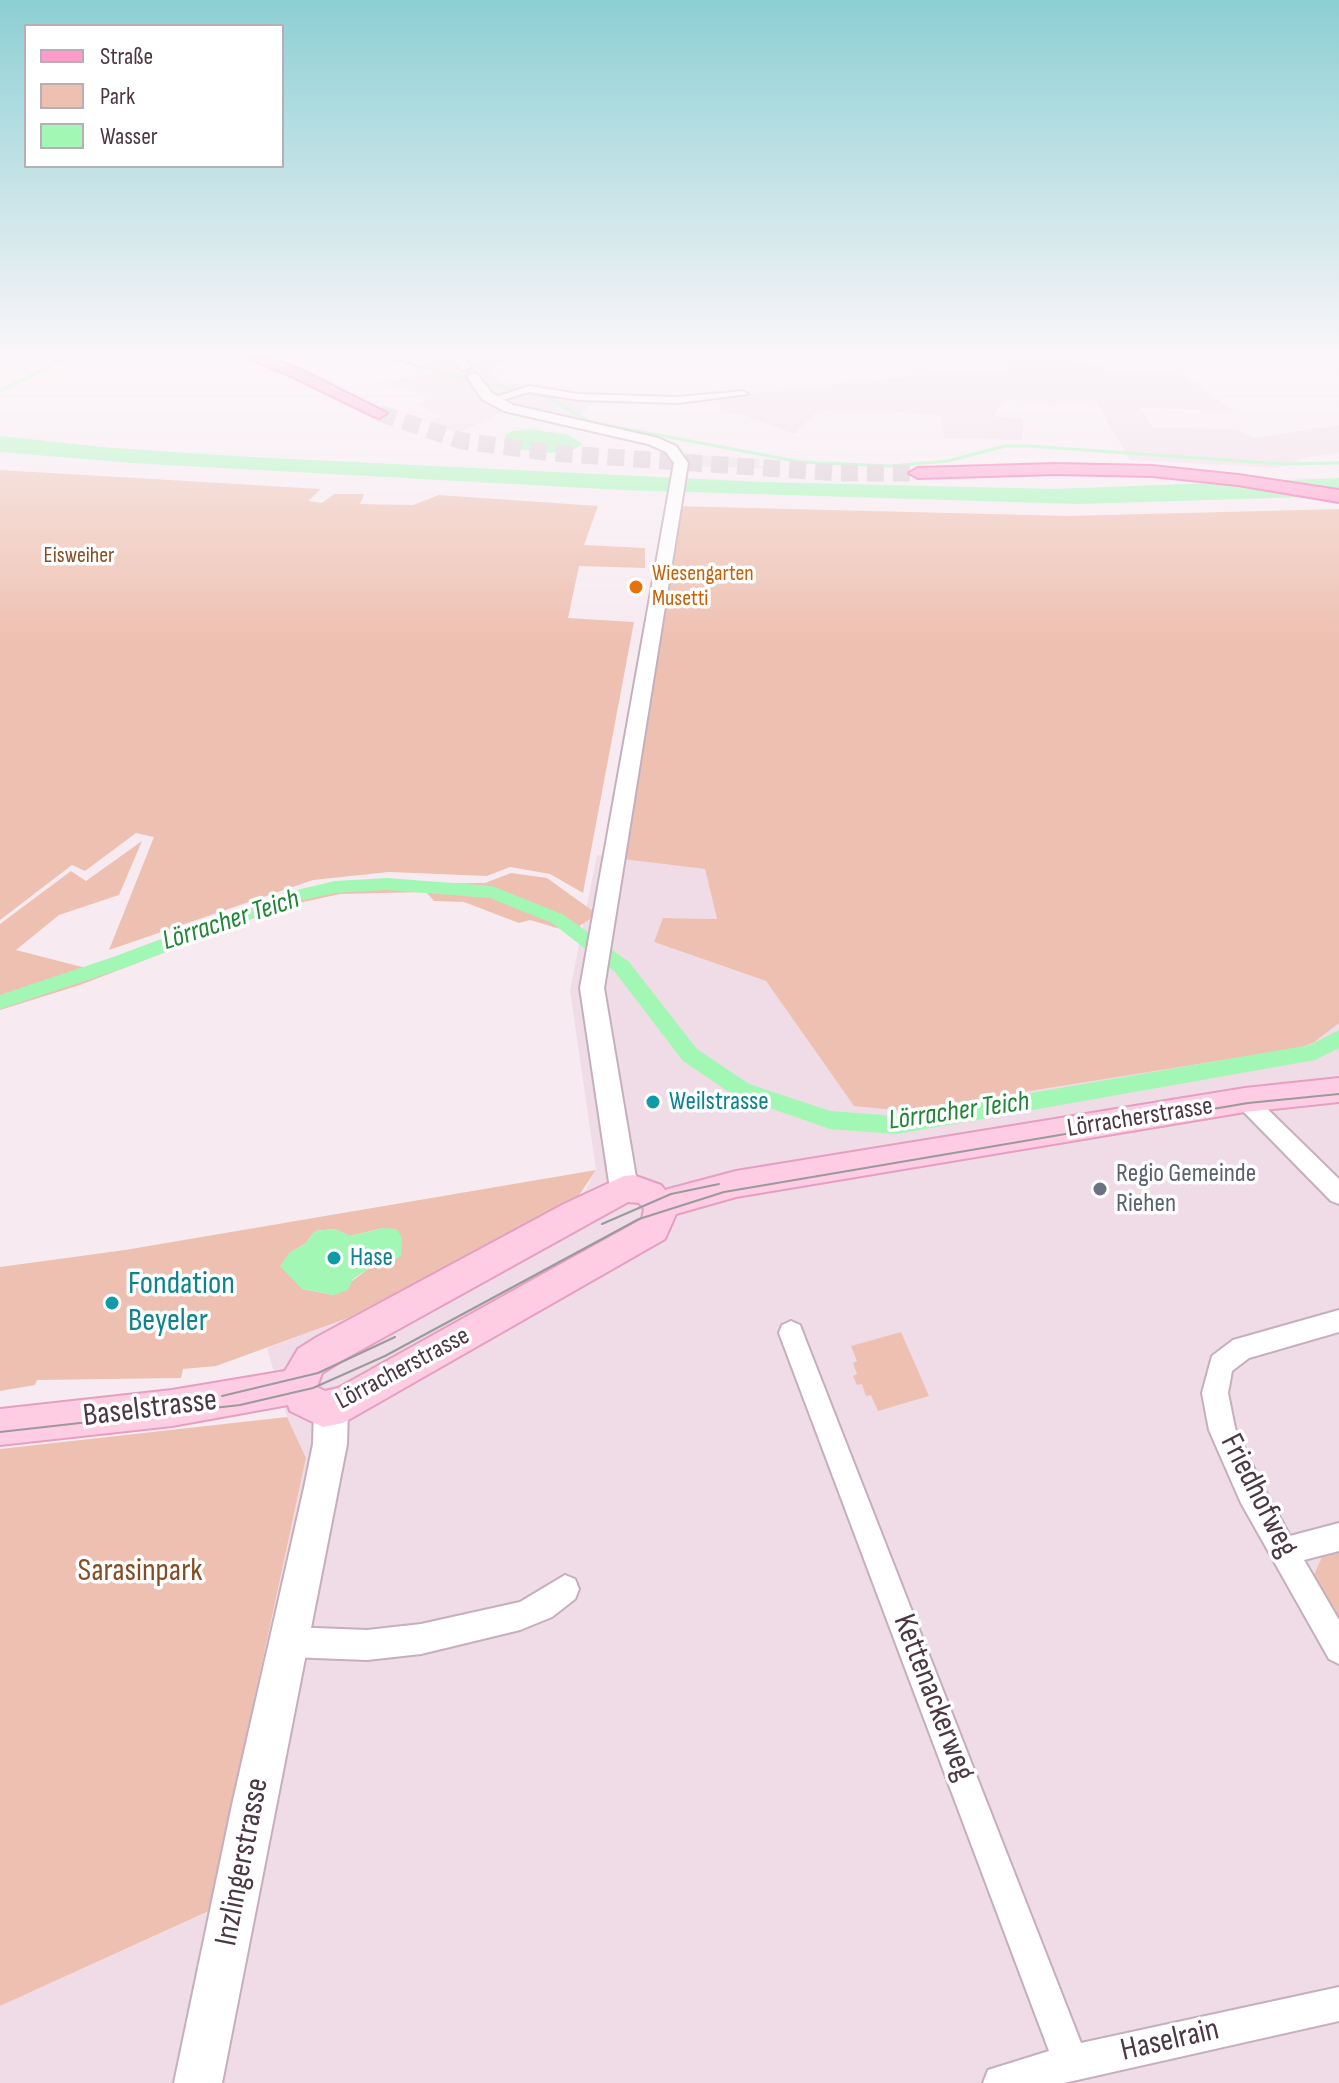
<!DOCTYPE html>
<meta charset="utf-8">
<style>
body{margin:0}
#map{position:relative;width:1339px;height:2083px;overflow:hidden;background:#f7ebf1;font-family:"Sofia Sans Condensed",sans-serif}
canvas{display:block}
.legend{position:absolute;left:24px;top:24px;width:260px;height:144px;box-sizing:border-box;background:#fff;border:2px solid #b7afb4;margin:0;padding:10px 14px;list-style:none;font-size:24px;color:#4c3744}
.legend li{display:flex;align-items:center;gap:16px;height:40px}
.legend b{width:40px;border:2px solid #b7afb4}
</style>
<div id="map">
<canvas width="1339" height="2083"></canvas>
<ul class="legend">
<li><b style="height:10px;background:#ff9ccb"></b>Straße</li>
<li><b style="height:22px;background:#eec0b1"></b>Park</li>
<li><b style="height:22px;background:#a3f7b5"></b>Wasser</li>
</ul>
</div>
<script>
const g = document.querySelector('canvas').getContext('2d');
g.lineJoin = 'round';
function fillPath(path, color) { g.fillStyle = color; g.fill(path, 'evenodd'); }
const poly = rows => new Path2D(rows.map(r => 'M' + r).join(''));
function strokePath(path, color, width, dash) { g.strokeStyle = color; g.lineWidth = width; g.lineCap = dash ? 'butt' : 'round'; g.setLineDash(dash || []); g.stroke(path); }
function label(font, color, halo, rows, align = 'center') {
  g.font = font + ' "Sofia Sans Condensed",sans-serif'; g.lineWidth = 7; g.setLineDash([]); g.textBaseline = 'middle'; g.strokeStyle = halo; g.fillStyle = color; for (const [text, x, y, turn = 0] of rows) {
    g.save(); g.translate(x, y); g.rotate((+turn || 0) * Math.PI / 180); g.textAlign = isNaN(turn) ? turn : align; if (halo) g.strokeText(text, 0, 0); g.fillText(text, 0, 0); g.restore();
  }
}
const residential = poly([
 [392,352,506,352,513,361,495,364,490,375,496,374,503,382,601,396,573,421,514,407,459,433,428,422,442,415,416,405,432,397,380,383,439,372,424,367,423,362],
 [925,352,1053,352,1053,359,1105,365,1113,373,1181,374,1236,412,1137,407,1154,428,1237,429,1253,438,1339,425,1339,453,1308,457,1277,468,1130,460,1095,400,1053,405,1006,399,994,416,1023,419,1022,440,944,438,941,415,901,412,819,410,794,434,740,414,721,412,719,399,699,399,959,371,1005,373,1009,362],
 [597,855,705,869,717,919,664,918,654,942,766,981,852,1103,1305,1045,1339,1018,1339,1551,1321,1588,1339,1619,1339,2083,0,2083,0,2006,210,1911,306,1458,287,1417,267,1348,364,1312,578,1197,586,1189,596,1170,570,990]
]);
const green = poly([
 [0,470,321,489,308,501,322,503,334,494,364,494,360,504,413,505,439,495,598,506,584,545,645,548,645,568,579,566,568,618,634,622,583,893,550,874,510,867,487,876,389,872,313,880,109,950,154,837,136,833,85,871,72,865,0,920],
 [674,506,1068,516,1339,509,1339,1023,1313,1043,1298,1048,905,1111,854,1106,766,981,654,942,663,918,717,919,705,869,615,858],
 [142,841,119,895,59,915,16,950,86,968,310,888,343,884,485,883,511,873,547,878,597,914,571,932,530,920,519,923,464,902,434,901,426,892,340,894,285,906,80,985,0,1010,0,924,71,871,86,881],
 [596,1170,578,1197,348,1318,216,1366,183,1369,181,1378,37,1380,35,1385,0,1391,0,1267,125,1250],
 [383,1228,386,1265,368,1269,334,1295,302,1289,289,1253,305,1244,315,1231,334,1229,350,1236],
 [901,1332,929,1396,878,1411,871,1395,866,1396,862,1384,857,1385,853,1376,857,1374,853,1363,857,1361,851,1346],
 [287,1417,306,1458,209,1911,0,2006,0,1449],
 [1339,1551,1339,1619,1314,1575,1323,1555]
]);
const parking = poly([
 [691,455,760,459,759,466,778,466,778,469,692,466]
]);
const water = poly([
 [531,429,568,435,583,444,572,451,546,453,522,450,504,442,505,435,512,431],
 [0,436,113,448,250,457,762,482,1055,489,1339,478,1339,496,1079,504,622,490,132,463,0,452],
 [383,1228,397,1229,402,1238,401,1256,386,1265,368,1269,353,1279,348,1290,334,1295,302,1289,280,1266,289,1253,305,1244,315,1231,335,1229,350,1236]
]);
const stream = poly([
 [374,352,445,375,548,397,590,422,801,462,890,466,948,461,1005,446,1028,446,1283,464,1339,463],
 [0,391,78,352]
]);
const canal = poly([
 [387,878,492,886,564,915,629,962,697,1049,749,1084,830,1111,897,1116,1310,1045,1339,1030,1339,1048,1315,1060,897,1134,830,1129,735,1096,683,1061,615,972,552,923,490,898,387,890,335,893,294,902,127,967,0,1009,0,995,113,957,284,893,335,881,387,878]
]);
const primaryTunnel = poly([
 [379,413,462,441,552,453,838,473,918,473]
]);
const minor = poly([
 [380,352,395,352,428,364,420,366,380,352],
 [529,386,579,394,678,397,743,391,748,394,678,403,579,400,529,392,492,403,487,400,529,386],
 [1245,1092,1252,1094,1339,1179,1339,1204,1331,1201,1238,1106,1235,1100,1238,1094,1245,1092],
 [1339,1310,1339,1332,1249,1358,1232,1371,1228,1393,1235,1428,1261,1483,1290,1536,1339,1523,1339,1551,1304,1560,1339,1620,1339,1664,1329,1659,1241,1503,1209,1430,1202,1393,1212,1356,1233,1340,1339,1310],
 [791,1321,800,1325,803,1333,1081,2043,1339,1987,1339,2021,1064,2083,983,2083,988,2070,1049,2051,779,1333,782,1325,791,1321],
 [565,1575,575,1579,579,1589,575,1599,552,1617,520,1630,421,1654,367,1660,289,1657,279,1652,274,1642,279,1632,289,1627,367,1630,421,1624,520,1602,565,1575]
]);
const tertiary = poly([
 [444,352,457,352,472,367,462,370,444,352],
 [469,374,477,374,492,393,513,405,658,438,676,446,688,463,604,988,638,1189,634,1198,624,1201,614,1198,610,1189,580,988,674,463,666,452,648,444,504,411,482,399,467,377,469,374],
 [331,1393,343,1397,348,1409,347,1444,222,2083,174,2083,232,1805,304,1488,313,1444,314,1409,319,1397,331,1393]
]);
const secondary = poly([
 [1339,1078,1339,1102,1245,1112,736,1197,676,1214,665,1239,343,1423,323,1427,290,1411,288,1405,172,1426,0,1445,0,1409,172,1390,285,1371,298,1349,317,1337,564,1204,624,1176,633,1175,661,1185,665,1190,736,1171,1245,1088,1339,1078],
 [628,1202,639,1203,644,1209,642,1219,338,1388,325,1391,317,1387,322,1373,341,1361,628,1202]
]);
const primary = poly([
 [232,352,253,352,299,369,387,413,379,418,373,416,289,375,232,352],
 [1056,464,1152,466,1238,475,1339,490,1339,502,1238,485,1152,476,1056,474,918,478,909,473,918,468,1056,464]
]);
const tram = poly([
 [602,1224,671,1194,719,1184],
 [222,1396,318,1373,395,1337],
 [0,1432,240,1405,313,1388,385,1356,639,1219,724,1192,1248,1103,1339,1094]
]);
const markers = [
 [636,587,8,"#e8710a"],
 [653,1102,8,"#0f9aa8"],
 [1100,1189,8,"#6b7280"],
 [334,1258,8,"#0f9aa8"],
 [112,1303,8,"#0f9aa8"]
];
const farParknames = [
 ["Eisweiher",79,556]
];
const farFoodnames = [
 ["Wiesengarten",652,574],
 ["Musetti",652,599]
];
const cultureNames = [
 ["Weilstrasse",669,1102],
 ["Hase",350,1258]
];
const streetNames = [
 ["Lörracherstrasse",1140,1118,-9],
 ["Lörracherstrasse",403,1369,-28]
];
const worshipNames = [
 ["Regio Gemeinde",1116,1174],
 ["Riehen",1116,1204]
];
const waterNames = [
 ["Lörracher Teich",231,921,-18],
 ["Lörracher Teich",959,1112,-8]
];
const nearCulturenames = [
 ["Fondation",128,1285],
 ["Beyeler",128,1322]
];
const nearStreetnames = [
 ["Baselstrasse",150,1409,-7],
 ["Friedhofweg",1258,1496,63],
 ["Kettenackerweg",933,1698,69],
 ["Inzlingerstrasse",243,1862,-79],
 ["Haselrain",1170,2041,-13]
];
const nearParknames = [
 ["Sarasinpark",140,1572]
];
fillPath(residential, '#efdce6');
fillPath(green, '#eec0b1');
fillPath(parking, '#e5dfe3');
fillPath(water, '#a3f7b5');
strokePath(stream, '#a3f7b5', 3);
fillPath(canal, '#a3f7b5');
strokePath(primaryTunnel, '#d5c7ce', 17, [17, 9]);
strokePath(minor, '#c6afbc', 4);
strokePath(tertiary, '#c6afbc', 4);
strokePath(secondary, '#e69fc0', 4);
strokePath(primary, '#ef60a7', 4);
fillPath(minor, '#fff');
fillPath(tertiary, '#fff');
fillPath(secondary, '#ffcde3');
fillPath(primary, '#ff9ccb');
strokePath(tram, '#9a9a9a', 2);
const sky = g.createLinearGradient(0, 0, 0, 644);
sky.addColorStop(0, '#8ccfd4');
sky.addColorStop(0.55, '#fbf6f9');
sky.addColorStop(1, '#fbf6f900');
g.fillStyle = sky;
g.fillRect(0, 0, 1339, 644);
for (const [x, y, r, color] of markers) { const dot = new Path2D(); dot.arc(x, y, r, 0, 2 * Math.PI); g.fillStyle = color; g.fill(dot); strokePath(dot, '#fff', 3); }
label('22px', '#854d24', '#fff', farParknames);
label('22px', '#c56008', '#fff', farFoodnames, 'left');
label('26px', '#0d838f', '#fff', cultureNames, 'left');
label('26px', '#4c3744', '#fff', streetNames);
label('26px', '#5b616d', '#fff', worshipNames, 'left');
label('italic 28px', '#1e8535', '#fff', waterNames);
label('32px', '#0d838f', '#fff', nearCulturenames, 'left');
label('32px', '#4c3744', '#fff', nearStreetnames);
label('32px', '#854d24', '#fff', nearParknames);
</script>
